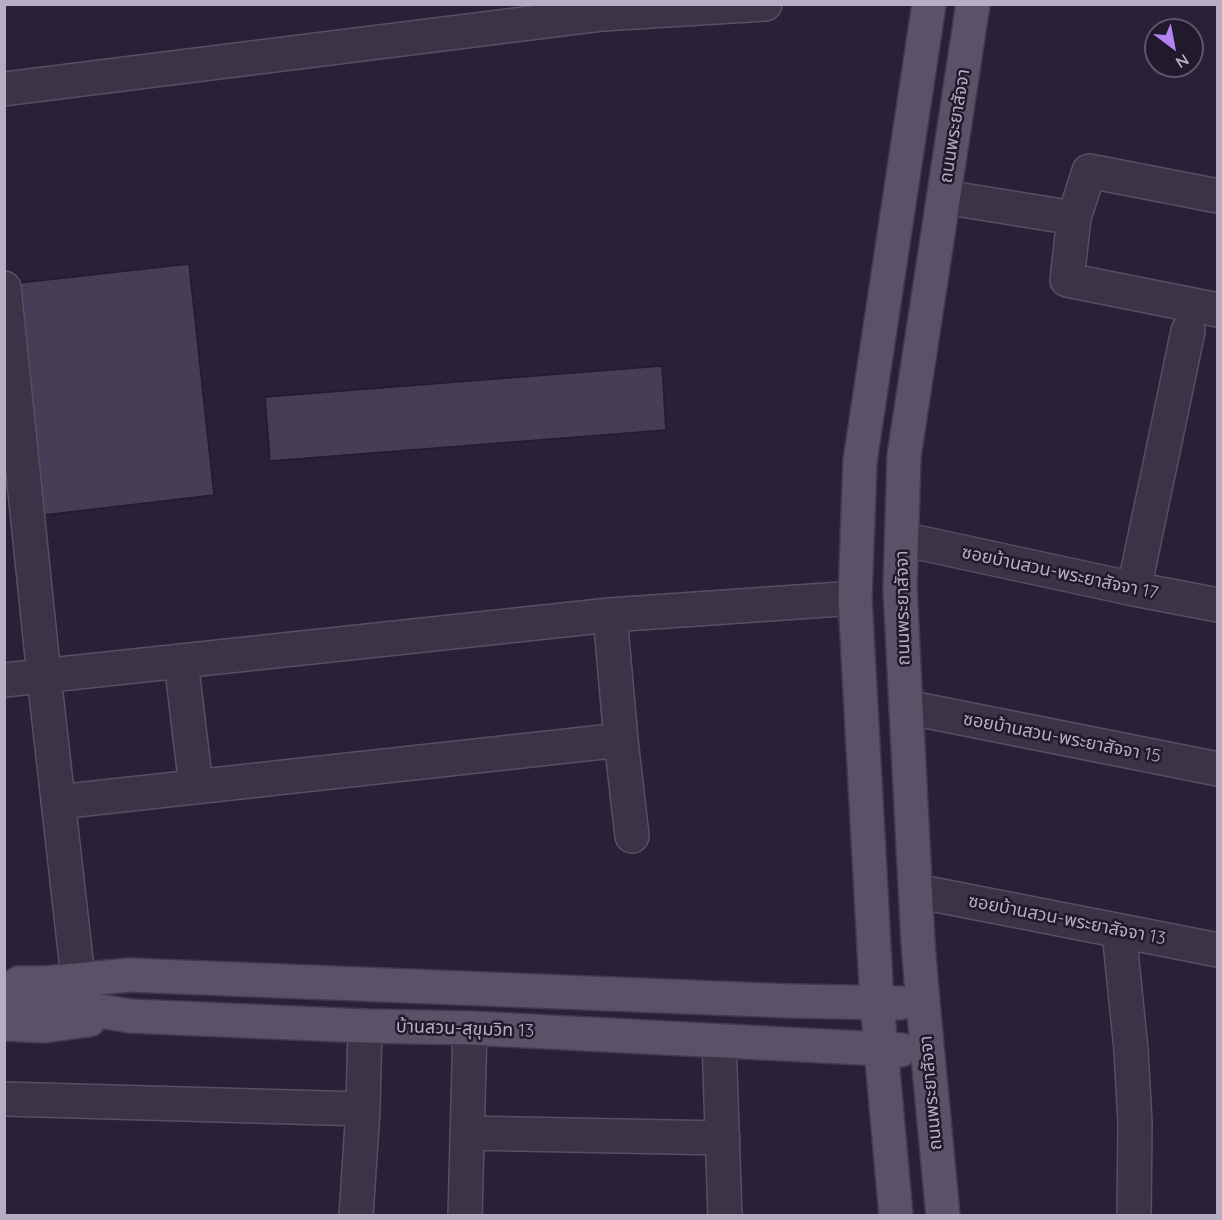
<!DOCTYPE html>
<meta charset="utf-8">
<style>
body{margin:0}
#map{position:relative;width:1222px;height:1220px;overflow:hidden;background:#292137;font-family:Quicksand,sans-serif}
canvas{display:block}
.frame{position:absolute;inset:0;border:6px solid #b7aec4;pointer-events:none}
.north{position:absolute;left:1144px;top:18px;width:60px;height:60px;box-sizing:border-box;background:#211a2c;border:2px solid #5d5569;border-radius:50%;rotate:148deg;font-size:16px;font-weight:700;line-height:24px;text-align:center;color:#b7aec4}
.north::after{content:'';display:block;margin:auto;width:21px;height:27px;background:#b183f4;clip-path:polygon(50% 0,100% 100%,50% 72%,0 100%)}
</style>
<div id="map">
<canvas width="1222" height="1220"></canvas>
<div class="frame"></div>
<div class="north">N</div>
</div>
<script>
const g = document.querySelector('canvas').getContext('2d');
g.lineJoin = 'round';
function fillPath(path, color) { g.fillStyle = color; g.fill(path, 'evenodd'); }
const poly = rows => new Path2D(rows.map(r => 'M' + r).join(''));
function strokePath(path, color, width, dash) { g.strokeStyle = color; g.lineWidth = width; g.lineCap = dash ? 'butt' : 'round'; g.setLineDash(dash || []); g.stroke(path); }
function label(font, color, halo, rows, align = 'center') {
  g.font = font + ' Quicksand,"Noto Sans Thai",sans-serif'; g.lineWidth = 5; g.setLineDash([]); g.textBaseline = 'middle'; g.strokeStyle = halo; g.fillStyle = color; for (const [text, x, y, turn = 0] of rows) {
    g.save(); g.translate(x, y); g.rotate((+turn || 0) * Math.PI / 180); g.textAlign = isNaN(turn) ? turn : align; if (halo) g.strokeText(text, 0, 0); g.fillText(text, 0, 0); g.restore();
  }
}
const building = poly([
 [189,264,214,495,44,515,19,283,189,264],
 [662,366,666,430,270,461,265,397,662,366]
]);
const minor = poly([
 [4,89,603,14,765,4],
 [1218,196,1089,171,1074,218,1067,280,1218,310],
 [944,197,1074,218],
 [4,288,44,676,77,969],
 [902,539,1134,589,1218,605],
 [1134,589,1188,331],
 [610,615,621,740,632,836],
 [181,661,196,787],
 [4,680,610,615,855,598],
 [906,707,1218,769],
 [58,802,621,740],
 [916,891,1218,950],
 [1119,931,1131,1050,1135,1123,1134,1216],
 [719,1041,725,1216],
 [4,1099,363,1109],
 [467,1133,723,1138],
 [356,1216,363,1109,365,1026],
 [465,1216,470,1028]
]);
const major = poly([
 [19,983,45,983,129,975,791,1001,900,1003],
 [4,1000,44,1002,130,1016,365,1026,470,1028,901,1050],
 [4,1024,44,1026,89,1020],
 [896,1216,877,1003,855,598,860,461,929,4],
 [943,1216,923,1003,918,943,900,589,904,456,973,4]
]);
const streetNames = [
 ["ถนนพระยาสัจจา",955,126,-81],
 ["ซอยบ้านสวน-พระยาสัจจา 17",1060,573,12],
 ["ถนนพระยาสัจจา",903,608,-91],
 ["ซอยบ้านสวน-พระยาสัจจา 15",1062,738,11],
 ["ซอยบ้านสวน-พระยาสัจจา 13",1067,920,11],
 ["บ้านสวน-สุขุมวิท 13",465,1029,2],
 ["ถนนพระยาสัจจา",931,1093,-95]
];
fillPath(building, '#473d57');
strokePath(building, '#231c2e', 1.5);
strokePath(minor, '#574f62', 36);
strokePath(major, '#423b4e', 36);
strokePath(minor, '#3b3447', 33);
strokePath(major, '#5a5267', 33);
label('18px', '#b7aec4', '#211a2c', streetNames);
</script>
